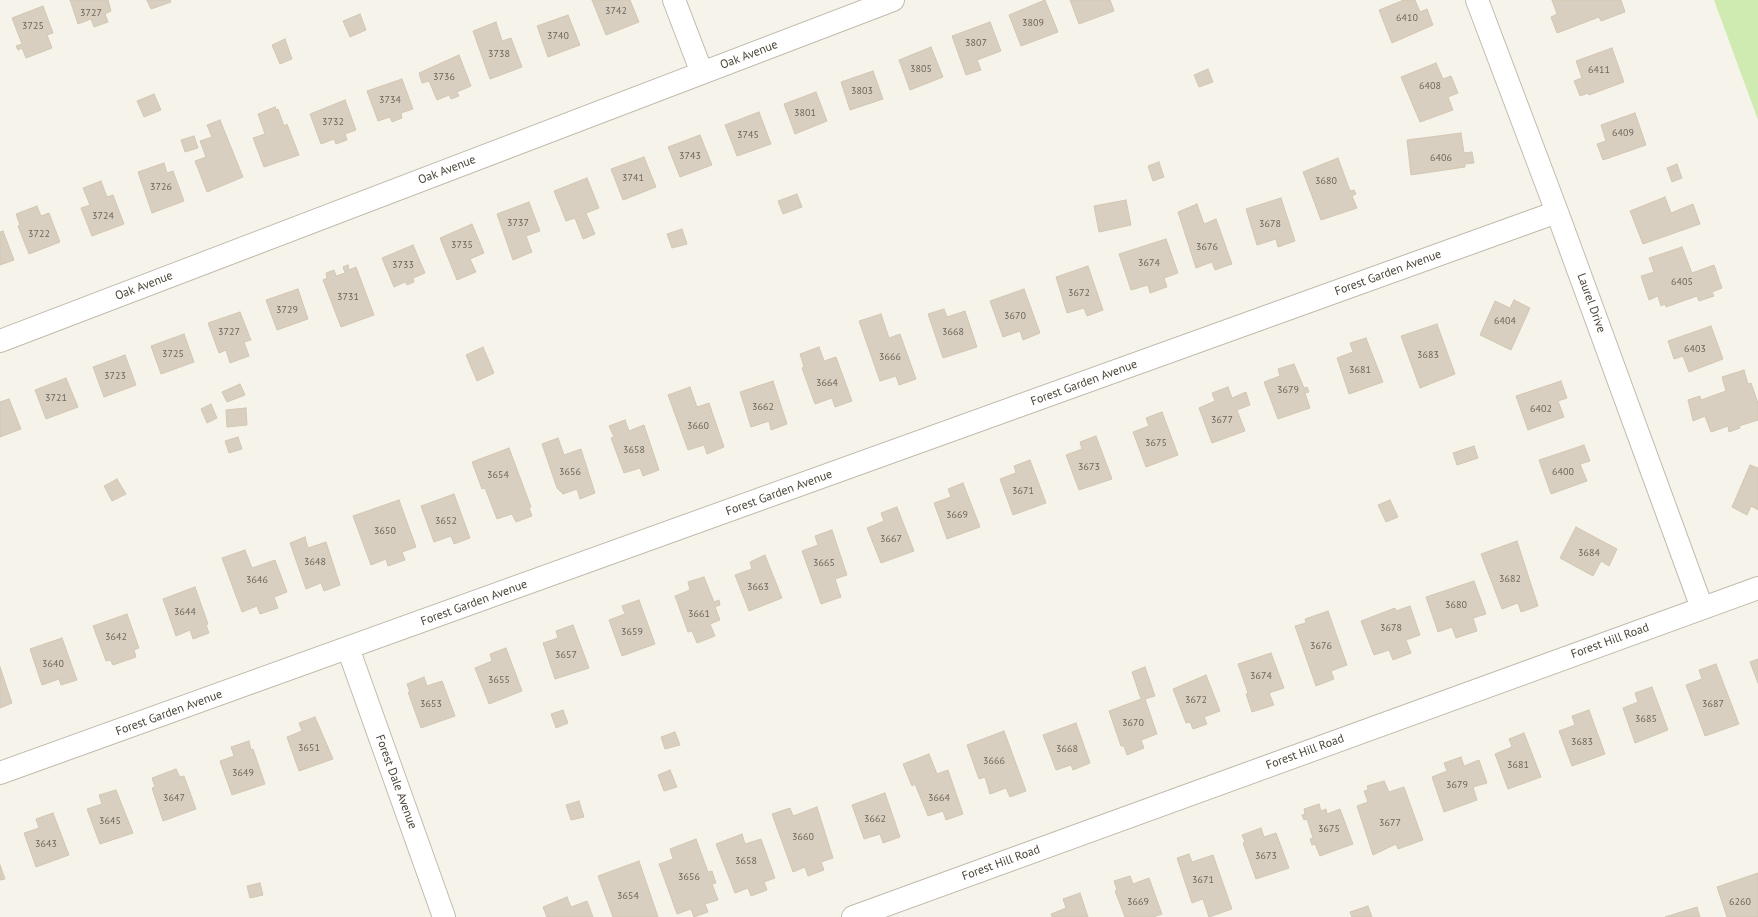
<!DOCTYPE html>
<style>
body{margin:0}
canvas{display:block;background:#f6f3eb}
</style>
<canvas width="1758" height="917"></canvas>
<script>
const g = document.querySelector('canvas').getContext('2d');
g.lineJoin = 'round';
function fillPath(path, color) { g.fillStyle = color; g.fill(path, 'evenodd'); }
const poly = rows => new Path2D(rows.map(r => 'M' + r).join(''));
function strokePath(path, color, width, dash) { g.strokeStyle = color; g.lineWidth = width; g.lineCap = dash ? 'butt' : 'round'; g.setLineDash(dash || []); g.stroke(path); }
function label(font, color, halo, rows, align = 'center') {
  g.font = font + ' "PT Sans",sans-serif'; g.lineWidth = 3.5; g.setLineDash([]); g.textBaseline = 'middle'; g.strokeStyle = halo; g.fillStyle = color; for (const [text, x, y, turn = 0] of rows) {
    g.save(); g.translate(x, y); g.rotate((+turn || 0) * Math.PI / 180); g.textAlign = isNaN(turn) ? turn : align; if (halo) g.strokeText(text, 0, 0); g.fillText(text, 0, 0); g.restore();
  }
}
const green = poly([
 [1714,0,1758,0,1758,120]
]);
const building = poly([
 [70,0,108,0,111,11,105,14,108,22,94,27,91,19,78,24,70,0],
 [147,0,170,0,171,2,151,9,147,0],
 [592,0,630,0,639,22,606,35,592,0],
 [1045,0,1058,32,1021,46,1009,15,1045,0],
 [1070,0,1110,0,1114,11,1079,24,1070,0],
 [1404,0,1415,0,1420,12,1427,9,1433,25,1392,43,1379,10,1404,0],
 [1552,0,1621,0,1625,12,1601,21,1599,17,1557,33,1551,17,1557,14,1552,0],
 [43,6,53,33,47,35,52,48,26,58,22,48,18,50,16,46,22,44,12,18,43,6],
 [360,14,366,30,350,37,343,21,360,14],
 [568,15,580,45,548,57,537,26,568,15],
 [496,22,502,41,511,38,522,67,490,79,473,31,496,22],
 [990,22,1001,51,977,60,981,70,966,75,952,36,990,22],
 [285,39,292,59,280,64,272,45,285,39],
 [931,47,943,77,910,90,899,60,931,47],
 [1612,48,1624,82,1589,95,1588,93,1580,96,1574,81,1582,78,1576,61,1612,48],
 [459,55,471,86,457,92,459,96,451,99,449,95,437,100,429,81,422,83,419,73,459,55],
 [1436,63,1443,79,1451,76,1458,93,1448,97,1453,110,1420,122,1401,77,1436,63],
 [1208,69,1213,82,1199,87,1194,75,1208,69],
 [873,71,883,99,850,110,841,82,873,71],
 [402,79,413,109,401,113,402,118,392,122,390,117,378,121,367,91,402,79],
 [816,92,827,121,795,134,784,104,816,92],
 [154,94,161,110,144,117,137,101,154,94],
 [345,100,356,130,345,134,347,140,336,144,334,139,321,144,310,114,345,100],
 [275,107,276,110,278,109,284,126,287,124,299,155,264,167,253,138,265,134,258,114,275,107],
 [759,112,771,144,737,156,725,125,759,112],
 [1635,113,1646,145,1603,160,1597,144,1606,141,1601,125,1635,113],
 [220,120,243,177,207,192,195,161,206,157,200,141,212,137,207,125,220,120],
 [1461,133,1464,153,1472,152,1474,163,1465,164,1465,167,1411,175,1407,140,1461,133],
 [700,135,712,165,680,177,668,147,700,135],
 [194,136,198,148,185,152,181,140,194,136],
 [644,157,656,187,623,200,611,169,644,157],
 [1338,158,1350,191,1354,190,1356,194,1352,196,1357,208,1321,220,1303,172,1338,158],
 [1159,162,1164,177,1153,181,1148,166,1159,162],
 [164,163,167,173,173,171,184,201,152,213,138,172,164,163],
 [1677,164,1682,178,1672,182,1667,168,1677,164],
 [587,178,599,208,586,213,595,234,583,239,575,218,566,221,554,191,587,178],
 [101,181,107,197,113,195,124,224,92,236,81,208,90,205,83,188,101,181],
 [797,194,802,207,783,214,778,201,797,194],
 [1665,197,1671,213,1693,204,1700,224,1643,244,1630,211,1665,197],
 [1281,198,1295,241,1278,247,1276,239,1257,245,1246,209,1281,198],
 [1126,200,1131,225,1099,232,1094,206,1126,200],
 [529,202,540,231,526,236,532,252,513,260,497,214,529,202],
 [1197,204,1204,224,1216,219,1232,264,1215,270,1212,262,1196,268,1178,212,1197,204],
 [37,206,41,216,49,213,60,242,29,254,18,226,20,225,16,214,37,206],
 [472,224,484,253,470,259,476,272,457,280,440,238,472,224],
 [682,229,687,244,672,248,667,234,682,229],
 [3,231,14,260,0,265,0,232,3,231],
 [1166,239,1178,273,1164,278,1167,287,1150,293,1148,285,1131,290,1119,254,1166,239],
 [413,245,425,273,413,278,414,282,407,285,405,282,394,287,382,258,413,245],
 [1682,247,1692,273,1714,265,1722,288,1712,292,1714,296,1699,301,1697,296,1666,307,1665,304,1661,306,1658,296,1649,300,1641,276,1654,272,1649,258,1682,247],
 [348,265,349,270,356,267,374,315,341,327,323,280,327,278,326,273,334,270,336,276,345,273,343,267,348,265],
 [1088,266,1103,310,1087,316,1084,308,1067,313,1056,277,1088,266],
 [298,289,308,319,277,330,266,300,298,289],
 [1024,289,1040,333,1023,340,1020,331,1003,337,990,301,1024,289],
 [1514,300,1530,308,1511,350,1480,335,1495,301,1510,308,1514,300],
 [944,309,947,317,965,311,977,347,943,358,928,314,944,309],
 [240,312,251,340,244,342,249,356,230,363,226,350,219,353,208,323,240,312],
 [881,314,889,338,900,334,916,379,899,385,896,376,880,381,859,321,881,314],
 [1437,324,1455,374,1420,388,1401,336,1437,324],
 [1711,326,1723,359,1689,372,1683,356,1674,359,1668,341,1711,326],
 [184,334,194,362,161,374,151,346,184,334],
 [1366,338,1383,382,1349,394,1337,358,1353,352,1350,343,1366,338],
 [483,347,494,373,477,381,466,355,483,347],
 [819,347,824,361,836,357,852,401,835,407,832,398,815,404,802,368,804,367,800,354,819,347],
 [125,355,136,385,104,397,93,367,125,355],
 [1294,364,1304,388,1307,387,1309,392,1305,393,1310,408,1278,419,1264,382,1280,376,1278,369,1294,364],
 [1744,370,1748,384,1751,383,1758,403,1758,420,1739,426,1740,428,1729,432,1728,426,1711,432,1705,416,1693,421,1688,400,1700,396,1701,400,1726,391,1722,377,1744,370],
 [66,378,78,407,46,419,35,390,66,378],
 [773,381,787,424,771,430,769,421,751,427,740,392,773,381],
 [1561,381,1567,398,1558,401,1564,417,1528,430,1516,396,1561,381],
 [240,384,245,395,227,402,222,392,240,384],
 [690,387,697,407,709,403,724,447,707,454,704,445,688,450,668,395,690,387],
 [1228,387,1232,398,1246,392,1250,405,1237,410,1245,431,1212,443,1199,408,1215,401,1212,393,1228,387],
 [9,399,21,429,0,437,0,402,9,399],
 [211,404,217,418,207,423,201,409,211,404],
 [246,408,247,425,227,427,226,410,246,408],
 [1162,412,1178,455,1146,467,1133,432,1149,426,1146,418,1162,412],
 [625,420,629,431,644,425,659,470,643,476,640,468,624,473,611,438,614,437,609,426,625,420],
 [1096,436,1112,479,1079,490,1066,455,1082,449,1080,442,1096,436],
 [238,437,242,449,229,453,225,441,238,437],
 [558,438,564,455,581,449,595,493,580,499,577,489,563,494,557,488,542,444,558,438],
 [1584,445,1590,461,1580,464,1587,481,1551,494,1539,460,1584,445],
 [1474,446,1478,458,1457,465,1453,453,1474,446],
 [509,448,531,507,529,508,532,516,516,522,512,514,497,519,485,488,482,489,472,462,509,448],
 [1030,460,1046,503,1013,515,1000,479,1016,473,1014,466,1030,460],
 [1750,465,1758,468,1758,510,1751,506,1747,515,1732,507,1750,465],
 [117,479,126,494,112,501,104,486,117,479],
 [963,483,980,527,947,539,934,503,951,497,948,489,963,483],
 [454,494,470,538,454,544,451,536,434,542,421,506,454,494],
 [399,500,416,547,402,552,405,560,388,566,386,559,371,565,353,516,399,500],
 [1390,500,1398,517,1386,522,1378,505,1390,500],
 [897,507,914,551,881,563,867,528,884,521,881,513,897,507],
 [1576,527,1617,549,1609,566,1601,561,1593,576,1560,558,1576,527],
 [832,530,847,575,835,579,841,597,821,604,802,551,818,545,815,536,832,530],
 [305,537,308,548,326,542,340,585,324,591,321,583,306,589,290,543,305,537],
 [1517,541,1538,606,1521,612,1518,603,1502,609,1481,554,1517,541],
 [245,550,252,568,275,560,287,592,274,597,278,608,260,614,257,606,242,612,222,558,245,550],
 [765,555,782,598,749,611,735,575,752,569,750,562,765,555],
 [704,577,714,602,719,600,720,605,715,607,720,620,710,624,715,636,697,643,692,631,688,632,675,596,690,590,688,582,704,577],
 [1474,581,1486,614,1473,618,1477,631,1456,638,1452,627,1438,632,1426,597,1474,581],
 [195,587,208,624,206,625,209,633,193,639,190,630,176,636,163,599,195,587],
 [639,600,655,644,622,656,609,620,625,614,622,606,639,600],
 [1410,606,1420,635,1406,640,1411,653,1393,660,1389,650,1374,655,1361,621,1395,608,1396,611,1410,606],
 [1328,611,1347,665,1331,671,1334,679,1316,686,1295,626,1306,623,1305,619,1328,611],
 [127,614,139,648,134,650,136,657,113,665,110,660,106,661,93,626,127,614],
 [573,625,589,668,555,679,543,643,558,638,556,631,573,625],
 [62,638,77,680,61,685,59,679,42,685,30,649,62,638],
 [506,648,522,691,489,704,475,668,492,661,490,654,506,648],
 [1271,653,1284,688,1269,693,1274,705,1252,712,1246,694,1248,693,1238,664,1271,653],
 [1758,659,1758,683,1750,662,1758,659],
 [1716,664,1739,724,1705,736,1686,685,1702,679,1699,670,1716,664],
 [0,667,12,703,0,708,0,667],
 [1145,667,1155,696,1145,699,1157,734,1141,740,1144,748,1127,755,1124,746,1121,746,1109,711,1141,699,1132,672,1145,667],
 [1206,675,1220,711,1204,717,1207,724,1193,729,1190,722,1186,723,1173,689,1206,675],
 [424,677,427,686,442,681,455,716,421,728,408,692,410,692,407,684,424,677],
 [1652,687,1668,730,1635,743,1623,708,1638,702,1635,693,1652,687],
 [563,710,568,723,556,728,551,714,563,710],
 [1589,710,1605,754,1572,766,1559,731,1575,725,1572,716,1589,710],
 [315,717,333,759,299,771,287,737,302,731,299,723,315,717],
 [1076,723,1090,763,1073,770,1071,765,1056,770,1043,735,1076,723],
 [1004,731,1026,791,1010,797,1006,788,990,794,985,777,979,779,967,745,1004,731],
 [675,732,680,745,665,749,661,737,675,732],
 [1524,733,1541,777,1508,789,1495,754,1512,747,1509,739,1524,733],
 [249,741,251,750,253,749,265,784,232,795,220,761,234,756,231,747,249,741],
 [929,754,937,774,948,770,963,814,946,820,943,811,928,816,915,784,912,786,903,764,929,754],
 [1461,757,1464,766,1479,760,1487,783,1473,787,1477,800,1444,812,1432,777,1447,771,1444,763,1461,757],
 [176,769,180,777,184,776,196,809,163,821,152,788,155,787,152,778,176,769],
 [670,770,677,787,664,791,658,775,670,770],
 [1384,781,1389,792,1404,787,1423,840,1398,849,1396,844,1373,855,1357,806,1368,802,1364,791,1368,790,1367,786,1384,781],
 [116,790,133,833,100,844,87,809,102,804,99,795,116,790],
 [885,793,900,837,883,843,880,834,864,839,852,805,885,793],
 [579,801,584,817,571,820,566,805,579,801],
 [1319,804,1321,811,1326,809,1327,814,1340,809,1353,844,1320,856,1315,844,1312,845,1310,839,1313,838,1307,819,1304,820,1302,815,1305,814,1304,809,1319,804],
 [817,807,833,858,821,862,824,870,808,876,805,867,793,872,772,814,790,808,793,816,817,807],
 [53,813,69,855,36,867,24,833,39,828,36,819,53,813],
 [1261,828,1264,837,1276,833,1289,868,1256,879,1243,843,1245,842,1242,835,1261,828],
 [742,834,745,844,761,839,775,878,764,882,767,890,751,896,748,888,735,893,716,844,742,834],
 [696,839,708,872,712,871,716,883,712,884,718,900,705,904,708,912,694,917,691,909,677,914,659,864,673,859,670,849,696,839],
 [1189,854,1192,862,1213,855,1232,909,1209,917,1203,899,1192,903,1177,858,1189,854],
 [639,861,658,917,613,917,598,876,639,861],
 [0,865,5,879,0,880,0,865],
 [1758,873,1758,917,1727,917,1717,887,1758,873],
 [1130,876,1133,884,1149,878,1162,914,1153,917,1125,917,1115,891,1117,890,1114,881,1130,876],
 [260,883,263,895,250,898,247,886,260,883],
 [1080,893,1088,917,1052,917,1051,914,1066,908,1063,899,1080,893],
 [567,897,571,907,587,901,593,917,547,917,543,907,567,897],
 [1368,906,1372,917,1352,917,1350,912,1368,906],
 [1697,907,1700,917,1665,917,1697,907]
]);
const minor = poly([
 [674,0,702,73],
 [1477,0,1557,212,1702,608],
 [0,341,893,0],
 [348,648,444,917],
 [0,773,1557,212],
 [853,917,1758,588]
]);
const numberNames = [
 ["3742",616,11],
 ["3727",91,13],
 ["6410",1407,18],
 ["3809",1033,23],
 ["3725",33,26],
 ["3740",558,36],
 ["3807",976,43],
 ["3738",499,54],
 ["3805",921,69],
 ["6411",1599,70],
 ["3736",444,77],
 ["6408",1430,86],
 ["3803",862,91],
 ["3734",390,100],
 ["3801",805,113],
 ["3732",333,122],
 ["6409",1623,133],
 ["3745",748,135],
 ["3743",690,156],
 ["6406",1441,158],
 ["3741",633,178],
 ["3680",1326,181],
 ["3726",161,187],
 ["3724",103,216],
 ["3737",518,223],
 ["3678",1270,224],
 ["3722",39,234],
 ["3735",462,245],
 ["3676",1207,247],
 ["3674",1149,263],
 ["3733",403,265],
 ["6405",1682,282],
 ["3672",1079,293],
 ["3731",348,297],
 ["3729",287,310],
 ["3670",1015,316],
 ["6404",1505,321],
 ["3727",229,332],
 ["3668",953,332],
 ["6403",1695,349],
 ["3725",173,354],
 ["3683",1428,355],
 ["3666",890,357],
 ["3681",1360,370],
 ["3723",115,376],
 ["3664",827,383],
 ["3679",1288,390],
 ["3721",56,398],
 ["3662",763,407],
 ["6402",1541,409],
 ["3677",1222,420],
 ["3660",698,426],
 ["3675",1156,443],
 ["3658",634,450],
 ["3673",1089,467],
 ["3656",570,472],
 ["6400",1563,472],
 ["3654",498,475],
 ["3671",1023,491],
 ["3669",957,515],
 ["3652",446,521],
 ["3650",385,531],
 ["3667",891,539],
 ["3684",1589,553],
 ["3648",315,562],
 ["3665",824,563],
 ["3682",1510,579],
 ["3646",257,580],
 ["3663",758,587],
 ["3680",1456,605],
 ["3644",185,612],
 ["3661",699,614],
 ["3678",1391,628],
 ["3659",632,632],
 ["3642",116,637],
 ["3676",1321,646],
 ["3657",566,655],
 ["3640",53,664],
 ["3674",1261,676],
 ["3655",499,680],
 ["3672",1196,700],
 ["3653",431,704],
 ["3687",1713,704],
 ["3685",1646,719],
 ["3670",1133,723],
 ["3683",1582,742],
 ["3651",309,748],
 ["3668",1067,749],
 ["3666",994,761],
 ["3681",1518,765],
 ["3649",243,773],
 ["3679",1457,785],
 ["3647",174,798],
 ["3664",939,798],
 ["3662",875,819],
 ["3645",110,821],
 ["3677",1390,823],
 ["3675",1329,829],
 ["3660",803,837],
 ["3643",46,844],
 ["3673",1266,856],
 ["3658",746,861],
 ["3656",689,877],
 ["3671",1203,880],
 ["3654",628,896],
 ["3669",1138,902],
 ["6260",1740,902]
];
const streetNames = [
 ["Oak Avenue",749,55,-21],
 ["Oak Avenue",447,170,-21],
 ["Forest Garden Avenue",1388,273,-20],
 ["Oak Avenue",144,286,-21],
 ["Laurel Drive",1591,303,70],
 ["Forest Garden Avenue",1084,383,-20],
 ["Forest Garden Avenue",779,493,-20],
 ["Forest Garden Avenue",474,603,-20],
 ["Forest Hill Road",1610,641,-20],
 ["Forest Garden Avenue",169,713,-20],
 ["Forest Hill Road",1305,752,-20],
 ["Forest Dale Avenue",396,782,70],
 ["Forest Hill Road",1001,863,-20]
];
fillPath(green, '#d0ebb2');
fillPath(building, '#d8cfc0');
strokePath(building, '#d3c7b2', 1);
strokePath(minor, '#c2bbad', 24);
strokePath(minor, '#fff', 22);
label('10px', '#6e675a', null, numberNames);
label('12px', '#4b4438', '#fff', streetNames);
</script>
